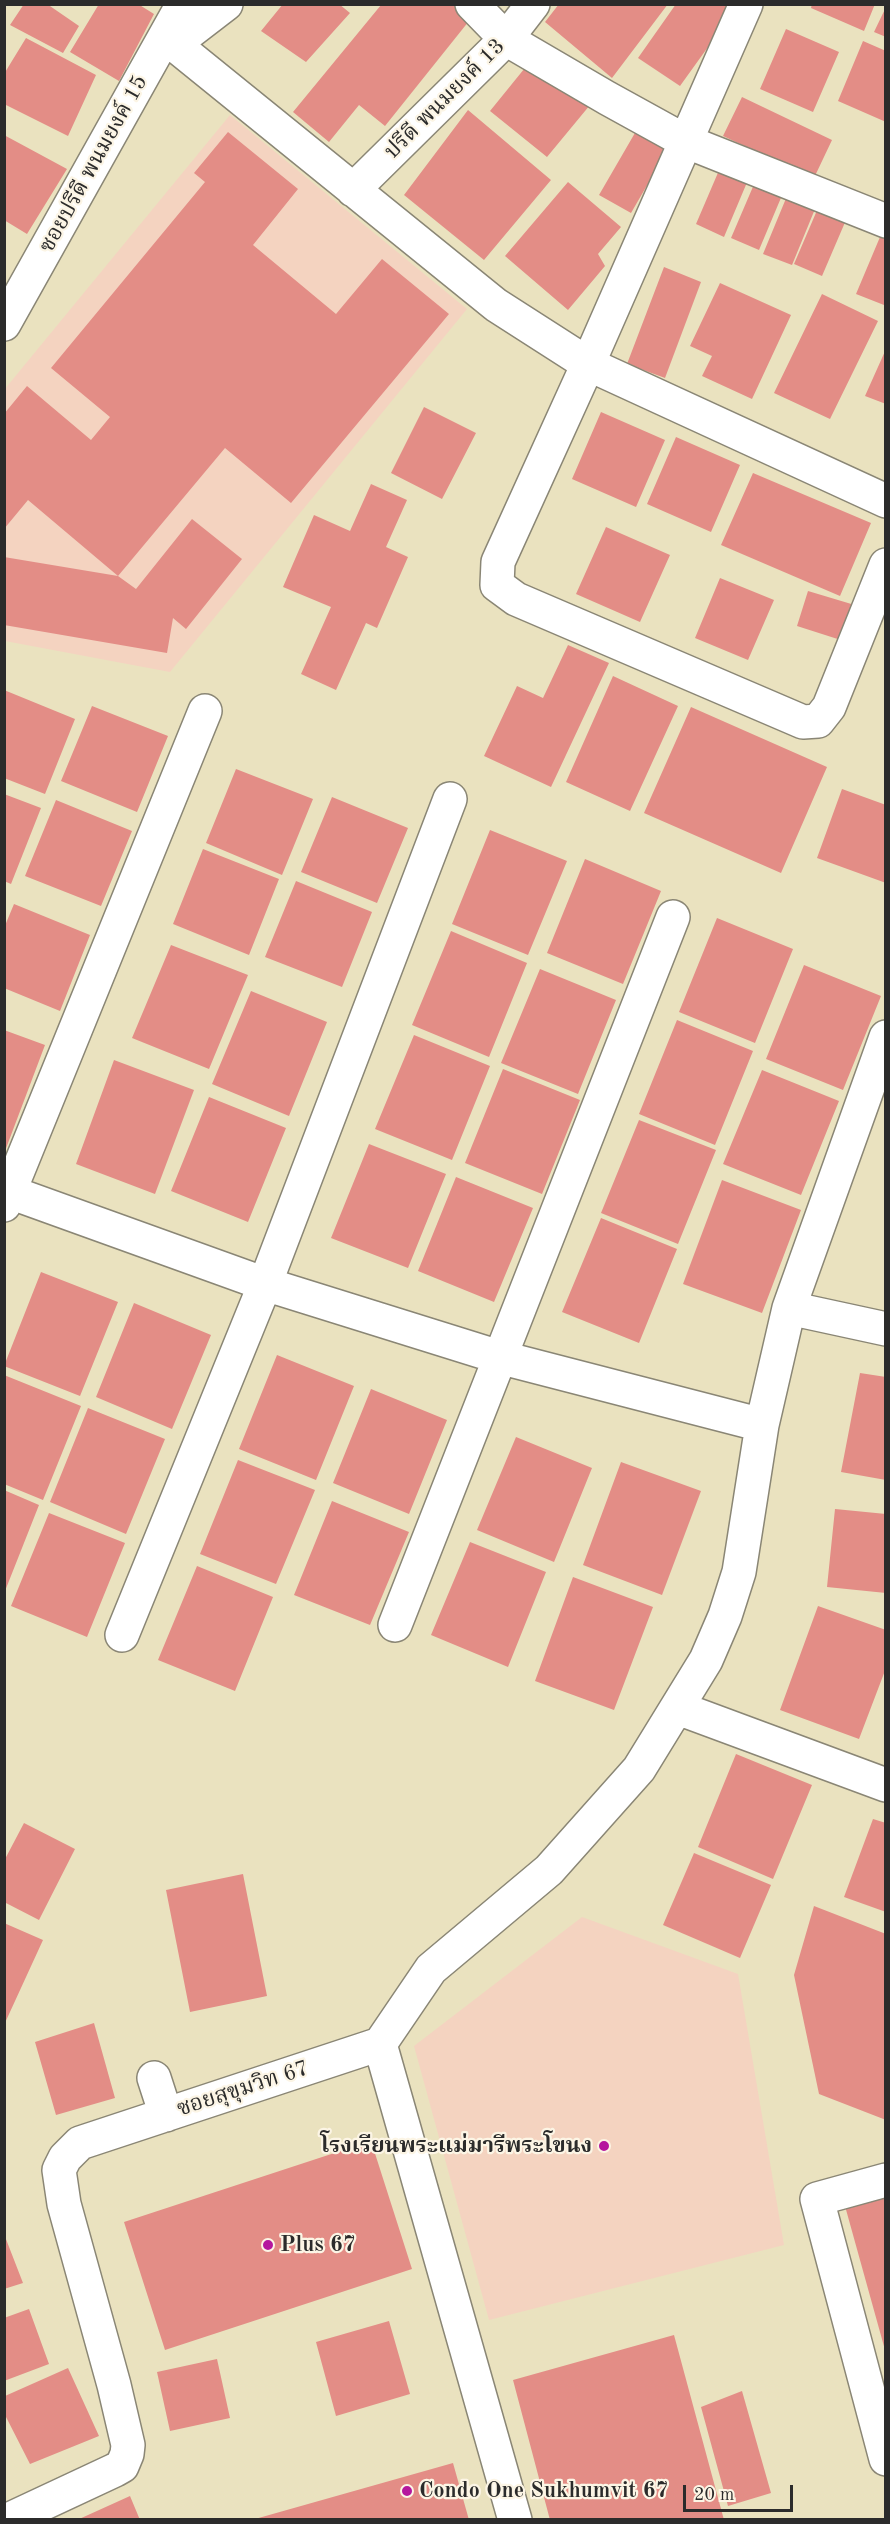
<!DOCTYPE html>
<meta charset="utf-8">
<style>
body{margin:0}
#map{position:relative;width:890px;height:2524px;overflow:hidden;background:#eae2bf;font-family:"Old Standard TT",serif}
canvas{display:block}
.frame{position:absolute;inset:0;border:6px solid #2b2b2b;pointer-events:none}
.scale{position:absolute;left:683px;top:2485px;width:110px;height:27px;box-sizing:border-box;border:3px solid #2b2b2b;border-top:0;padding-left:8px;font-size:18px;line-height:21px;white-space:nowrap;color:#2b2b2b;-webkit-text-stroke:4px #fcf5e5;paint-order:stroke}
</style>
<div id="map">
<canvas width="890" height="2524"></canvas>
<div class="frame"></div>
<div class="scale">20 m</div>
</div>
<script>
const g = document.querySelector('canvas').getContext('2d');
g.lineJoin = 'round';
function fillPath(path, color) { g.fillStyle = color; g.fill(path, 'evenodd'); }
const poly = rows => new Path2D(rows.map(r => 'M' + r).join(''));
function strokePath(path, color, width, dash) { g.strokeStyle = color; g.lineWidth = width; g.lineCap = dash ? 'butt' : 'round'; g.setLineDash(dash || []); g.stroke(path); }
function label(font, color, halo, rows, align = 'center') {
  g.font = font + ' "Old Standard TT","Noto Serif Thai",serif'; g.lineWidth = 4.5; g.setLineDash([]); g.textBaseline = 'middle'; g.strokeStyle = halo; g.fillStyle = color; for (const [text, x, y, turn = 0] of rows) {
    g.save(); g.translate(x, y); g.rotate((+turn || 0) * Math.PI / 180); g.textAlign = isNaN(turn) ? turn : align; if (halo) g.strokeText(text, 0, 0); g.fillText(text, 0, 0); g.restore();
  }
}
const built = poly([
 [230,115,467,309,170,672,5,641,4,390],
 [582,1917,738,1974,784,2245,489,2320,414,2046]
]);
const building = poly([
 [24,4,47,4,79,26,63,53,10,25],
 [99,4,138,4,154,14,119,81,70,52],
 [283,4,339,4,350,13,306,62,261,31],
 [559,4,668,4,612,78,545,22],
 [676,4,731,4,736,8,680,86,638,58],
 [812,4,875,4,864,31,811,8],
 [381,5,458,5,473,16,385,126,359,105,329,142,293,112],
 [886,7,886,37,874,32],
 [786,29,839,52,813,112,760,89],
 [26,38,96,75,68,136,4,104,4,74],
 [863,41,886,51,886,122,838,101],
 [533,58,590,105,547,157,490,111],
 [742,97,832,140,814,178,723,136],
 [468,110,551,180,484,260,404,195],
 [639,126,671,144,631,213,599,195],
 [228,132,298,189,253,245,336,314,382,259,449,314,291,503,225,448,118,576,28,500,4,529,4,414,27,386,91,440,110,417,51,368,205,182,194,173],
 [4,135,67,169,27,234,4,220],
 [720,168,748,180,724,237,696,224],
 [568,182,621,227,598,254,605,266,568,310,505,256],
 [755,182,783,193,759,250,731,238],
 [787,196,815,209,792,265,763,254],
 [818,208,846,220,822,276,794,264],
 [880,237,886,239,884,305,856,294],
 [664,267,701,282,665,378,627,364],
 [720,283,791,315,752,399,702,376,712,356,690,346],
 [822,294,878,321,830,419,774,393],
 [886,349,886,404,865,396],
 [424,407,476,433,442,499,391,473],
 [601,412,665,440,636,507,572,479],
 [676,437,740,465,711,532,647,504],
 [753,473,871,523,840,596,721,545],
 [371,484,407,500,386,547,408,557,377,628,366,623,336,690,301,674,331,607,283,587,314,515,350,531],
 [192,519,242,559,186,629,173,618,167,653,4,625,4,557,118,576,136,589],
 [606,527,670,555,640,622,576,594],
 [720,578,774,600,748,660,695,638],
 [808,591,858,606,847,642,797,626],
 [568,645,609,663,551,787,484,756,517,686,543,698],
 [613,676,678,706,630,811,566,782],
 [4,690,75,719,45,794,4,778],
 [92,706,168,736,137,812,61,781],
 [691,707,827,767,781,873,644,813],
 [236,769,313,799,282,875,206,843],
 [842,789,886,805,886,883,817,858],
 [4,794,41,808,11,884,4,881],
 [332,797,408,828,377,903,301,872],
 [56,800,132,831,101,906,25,876],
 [490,830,567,861,528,955,452,924],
 [203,849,279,879,249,955,173,924],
 [585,859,661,891,623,984,547,953],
 [296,881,372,912,342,987,265,957],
 [14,904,90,935,60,1011,4,988,4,928],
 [717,918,793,949,755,1043,679,1012],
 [451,931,527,963,489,1057,412,1025],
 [171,945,248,975,209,1069,132,1038],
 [804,965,881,996,843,1090,766,1059],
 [540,969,616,1000,578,1094,501,1063],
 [251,991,327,1022,289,1116,212,1084],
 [677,1020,753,1051,715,1145,639,1114],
 [4,1030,45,1045,5,1151,4,1151],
 [414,1035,490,1066,452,1160,375,1129],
 [114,1060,194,1090,155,1194,76,1164],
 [503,1069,580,1100,542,1194,465,1163],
 [762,1070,839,1101,801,1195,723,1164],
 [209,1097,286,1128,248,1222,171,1191],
 [639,1120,716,1150,678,1244,601,1213],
 [369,1144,446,1174,408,1268,331,1238],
 [456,1177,533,1208,494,1302,418,1271],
 [722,1180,801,1210,762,1313,683,1284],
 [601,1218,677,1249,639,1343,562,1312],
 [41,1272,118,1302,80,1396,4,1366],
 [134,1303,211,1335,172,1429,96,1397],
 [277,1355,354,1386,316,1480,239,1449],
 [860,1373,886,1377,886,1480,841,1472],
 [4,1375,81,1406,43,1500,4,1484],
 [371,1389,447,1420,409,1514,333,1483],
 [88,1408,165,1439,126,1534,50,1502],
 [516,1437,592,1468,554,1562,477,1530],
 [238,1460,315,1490,276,1584,200,1554],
 [621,1462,701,1491,662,1595,583,1565],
 [4,1490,39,1505,5,1591,4,1591],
 [332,1501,409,1532,370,1625,294,1595],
 [835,1509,886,1514,886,1593,827,1587],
 [49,1513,125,1543,87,1637,11,1606],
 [470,1542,546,1572,508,1667,431,1635],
 [197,1566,273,1597,235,1691,158,1660],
 [573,1577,653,1607,614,1710,535,1681],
 [818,1606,886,1630,886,1668,859,1739,780,1710],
 [736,1754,812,1785,773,1879,698,1847],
 [873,1819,886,1823,886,1912,844,1897],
 [24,1823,75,1849,39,1920,4,1902,4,1861],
 [694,1853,771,1885,740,1958,663,1925],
 [243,1874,267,1996,190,2012,166,1890],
 [814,1906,886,1934,886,2120,819,2094,794,1975],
 [4,1923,43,1940,4,2025],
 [94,2023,115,2098,56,2115,35,2042],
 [371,2141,412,2269,165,2350,124,2222],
 [886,2194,886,2350,885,2350,845,2206],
 [4,2234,23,2283,4,2289],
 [29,2309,49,2364,4,2381,4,2318],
 [389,2321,410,2394,336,2416,316,2342],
 [674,2335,724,2520,550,2520,513,2380],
 [217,2359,230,2418,170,2431,157,2372],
 [68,2368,99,2436,30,2464,5,2415,5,2396],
 [742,2391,771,2493,728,2506,701,2407],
 [453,2463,469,2520,255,2520,255,2519],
 [130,2496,140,2520,77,2520]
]);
const minor = poly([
 [472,4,506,39,607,98,685,141,886,221],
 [746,4,588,364,498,562,497,585,516,599,803,722,818,721,829,707,886,565],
 [165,37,496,305,588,364,886,501],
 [174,44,226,4],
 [353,190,506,39,533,4],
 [4,324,183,4],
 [4,1190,265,1284,499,1357,762,1425],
 [4,1205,205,711],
 [789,1308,886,1329],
 [395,1625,673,917],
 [122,1635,265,1284,450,799],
 [678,1708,886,1785],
 [380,2044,431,1969,549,1870,639,1769,706,1660,725,1616,739,1572,762,1425,789,1308,886,1037],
 [380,2044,515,2520],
 [154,2078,166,2115],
 [886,2180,817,2199,886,2459],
 [8,2520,115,2470,122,2466,127,2454,128,2445,114,2385,64,2204,59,2170,65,2158,80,2143,380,2044]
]);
const markers = [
 [604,2146,6,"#b5179e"],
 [268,2245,6,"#b5179e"],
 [407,2491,6,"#b5179e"]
];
const streetNames = [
 ["ปรีดี พนมยงค์ 13",445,99,-45],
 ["ซอยปรีดี พนมยงค์ 15",94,164,-61],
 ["ซอยสุขุมวิท 67",243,2089,-18]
];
const poiNames = [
 ["โรงเรียนพระแม่มารีพระโขนง",592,2146,"right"],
 ["Plus 67",280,2245],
 ["Condo One Sukhumvit 67",419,2491]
];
fillPath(built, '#f4d3c0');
fillPath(building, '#e38d86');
strokePath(minor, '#8a8675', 36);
strokePath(minor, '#fff', 33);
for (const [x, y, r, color] of markers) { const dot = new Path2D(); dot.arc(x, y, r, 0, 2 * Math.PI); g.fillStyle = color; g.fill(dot); strokePath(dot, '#fcf5e5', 2); }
label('22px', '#2b2b2b', '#fcf5e5', streetNames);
label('bold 22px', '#2b2b2b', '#fcf5e5', poiNames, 'left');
</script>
